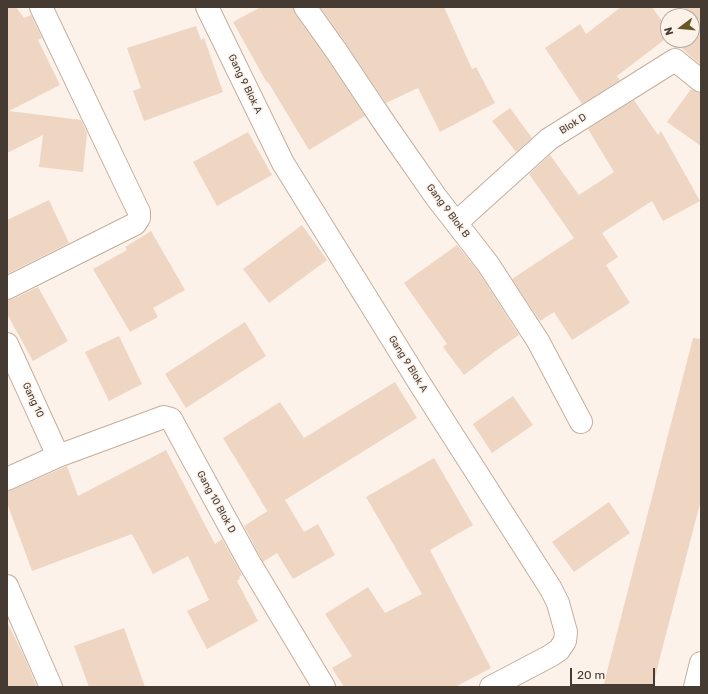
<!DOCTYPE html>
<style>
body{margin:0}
#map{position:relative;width:708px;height:694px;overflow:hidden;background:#fcf2ea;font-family:Rubik,sans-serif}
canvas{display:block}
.frame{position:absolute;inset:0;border:8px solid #453b33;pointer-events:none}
.north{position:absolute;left:660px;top:8px;width:40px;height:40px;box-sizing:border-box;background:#fcf2ea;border:1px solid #b3a9a1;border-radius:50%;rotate:254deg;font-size:11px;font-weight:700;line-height:16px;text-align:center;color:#453b33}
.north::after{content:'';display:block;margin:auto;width:14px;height:18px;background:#675724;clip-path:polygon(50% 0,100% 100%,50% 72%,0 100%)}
.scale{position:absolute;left:570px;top:668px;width:85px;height:18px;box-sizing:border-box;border:2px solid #453b33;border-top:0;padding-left:5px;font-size:12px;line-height:14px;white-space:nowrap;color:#453b33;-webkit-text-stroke:3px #fcf2ea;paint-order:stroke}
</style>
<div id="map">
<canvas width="708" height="694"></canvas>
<div class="frame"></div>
<div class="north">N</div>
<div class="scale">20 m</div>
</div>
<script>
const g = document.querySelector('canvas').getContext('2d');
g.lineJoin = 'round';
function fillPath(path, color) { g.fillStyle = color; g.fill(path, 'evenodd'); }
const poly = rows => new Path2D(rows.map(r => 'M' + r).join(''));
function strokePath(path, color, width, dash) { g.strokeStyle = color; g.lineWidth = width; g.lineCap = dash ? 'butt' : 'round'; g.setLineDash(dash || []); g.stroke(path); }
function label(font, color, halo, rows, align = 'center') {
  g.font = font + ' Rubik,sans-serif'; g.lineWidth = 3; g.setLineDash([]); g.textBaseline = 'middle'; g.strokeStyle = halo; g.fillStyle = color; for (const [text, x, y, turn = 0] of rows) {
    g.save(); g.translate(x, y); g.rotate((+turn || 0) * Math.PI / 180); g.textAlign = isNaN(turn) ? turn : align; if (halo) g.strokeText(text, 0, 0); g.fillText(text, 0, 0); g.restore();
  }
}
const building = poly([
 [7,7,16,7,24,18,31,15,42,38,38,40,60,85,9,111,81,120,87,133,83,172,39,167,43,135,7,153],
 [261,7,293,7,295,14,327,59,365,116,309,150,268,82,267,83,233,22],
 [320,7,444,7,472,69,476,67,495,103,440,132,418,88,386,103,347,45],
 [621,7,652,7,667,28,668,27,668,37,617,76,620,80,582,104,545,48,580,24,586,34],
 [686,7,701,7,701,65,672,40,692,40,692,16,678,16],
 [196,26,201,40,204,38,223,92,144,121,133,91,141,88,127,48],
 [691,89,699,93,701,93,701,146,667,122],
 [634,100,658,135,661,131,700,201,663,221,652,201,602,233,618,257,606,265,630,303,572,340,554,312,540,321,512,279,574,238,529,174,550,155,579,195,614,172,588,129],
 [510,108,532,138,516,152,492,121],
 [248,132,272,175,217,206,193,162],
 [49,200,69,243,7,274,7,220],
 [302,225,327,260,269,303,243,269],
 [151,231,185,290,153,308,158,317,130,332,93,269,127,250,125,247],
 [457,245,478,271,519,335,497,350,464,375,443,347,447,344,404,283],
 [38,287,68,341,33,361,7,314,7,300,13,299],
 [245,322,266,356,186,408,165,374],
 [119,336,142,384,109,401,85,352],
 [693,338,701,339,701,500,659,661,653,687,603,687],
 [395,382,417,418,285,500,304,532,318,524,335,555,293,579,277,553,263,562,244,526,277,505,267,511,250,482,223,438,280,402,304,438],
 [513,396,533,425,492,453,473,424],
 [166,450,215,544,222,539,242,575,239,577,240,579,237,581,258,621,207,649,187,611,209,600,188,556,153,574,132,534,32,571,7,503,7,491,12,490,67,466,78,496],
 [434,458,473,525,430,550,491,668,455,687,344,687,332,668,352,656,325,614,368,587,385,613,422,594,366,497],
 [609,502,630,533,574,572,552,542],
 [7,622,24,656,37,687,7,687],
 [124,628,145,687,89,687,74,646]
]);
const minor = poly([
 [207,7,283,163,420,384,551,589,558,603,566,632,565,641,559,650,550,656,491,687],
 [305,7,337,52,385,124,436,197,488,264,538,341,581,422],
 [456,223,549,139,675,60,701,81],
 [7,288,135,224,139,218,139,212,136,206,41,7],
 [7,344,58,456],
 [7,479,58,456,161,418,164,417,171,419,249,562,324,687],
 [7,586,51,687],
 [695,687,701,663]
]);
const streetNames = [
 ["Gang 9 Blok A",245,84,64],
 ["Blok D",573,124,-32],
 ["Gang 9 Blok B",448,211,53],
 ["Gang 9 Blok A",408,364,58],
 ["Gang 10",33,400,65],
 ["Gang 10 Blok D",216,502,61]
];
fillPath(building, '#eed6c3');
strokePath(minor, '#c5ae9c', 24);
strokePath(minor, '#fff', 22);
label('10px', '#453b33', '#fcf2ea', streetNames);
</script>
